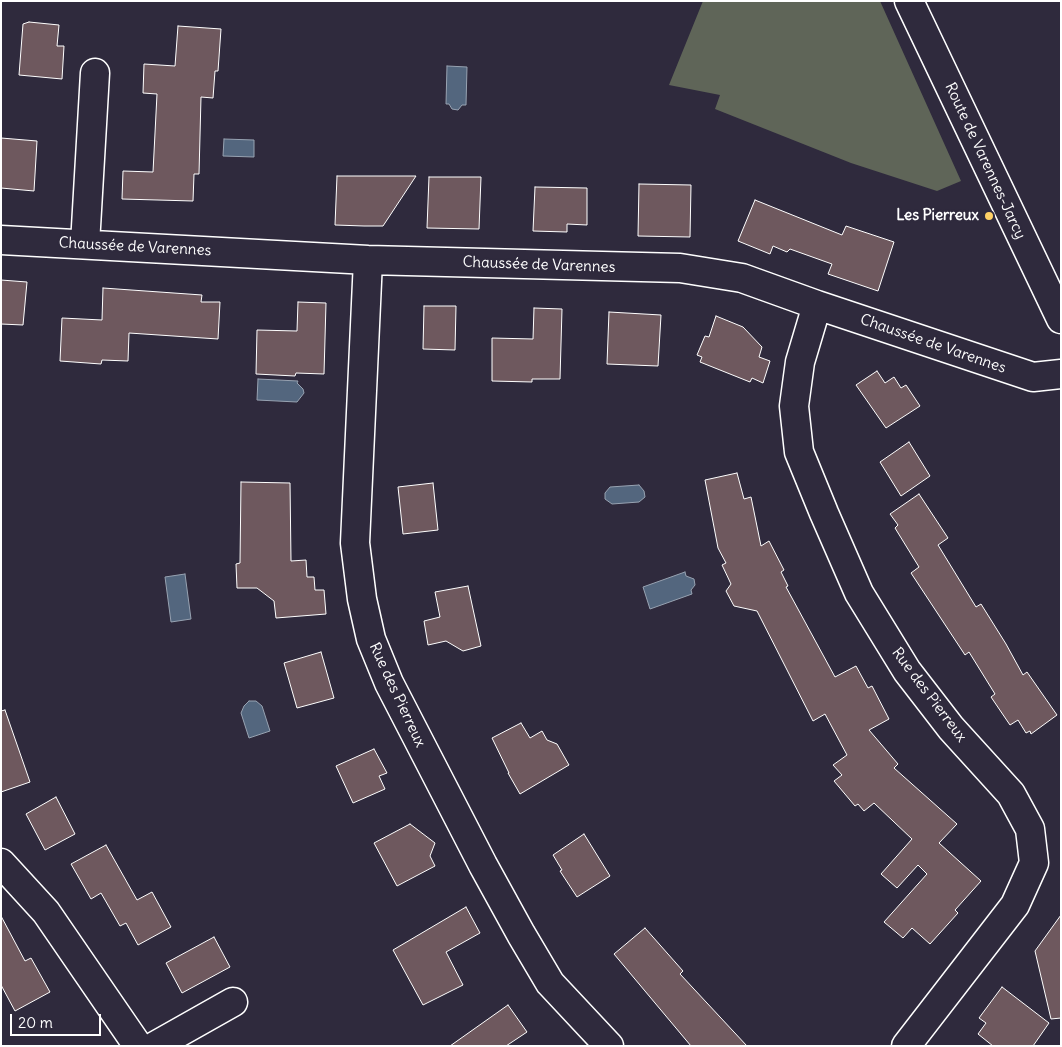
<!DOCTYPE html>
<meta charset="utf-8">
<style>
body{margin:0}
#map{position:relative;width:1062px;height:1047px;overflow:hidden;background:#2f2a3d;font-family:Delius,sans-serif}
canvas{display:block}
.frame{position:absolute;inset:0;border:2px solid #fff;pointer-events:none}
.scale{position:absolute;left:10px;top:1014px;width:91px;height:22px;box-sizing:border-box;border:2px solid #fff;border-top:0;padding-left:6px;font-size:15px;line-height:18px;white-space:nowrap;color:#fff;-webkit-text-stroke:4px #2f2a3d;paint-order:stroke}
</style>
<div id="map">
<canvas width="1062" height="1047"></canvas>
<div class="frame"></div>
<div class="scale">20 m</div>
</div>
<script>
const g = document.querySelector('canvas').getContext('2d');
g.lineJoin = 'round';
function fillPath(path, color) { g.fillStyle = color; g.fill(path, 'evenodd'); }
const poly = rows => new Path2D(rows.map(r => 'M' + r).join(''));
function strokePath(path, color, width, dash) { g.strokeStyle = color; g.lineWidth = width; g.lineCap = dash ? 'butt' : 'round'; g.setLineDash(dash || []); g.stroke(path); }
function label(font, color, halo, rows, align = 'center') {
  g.font = font + ' Delius,sans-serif'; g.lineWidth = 4; g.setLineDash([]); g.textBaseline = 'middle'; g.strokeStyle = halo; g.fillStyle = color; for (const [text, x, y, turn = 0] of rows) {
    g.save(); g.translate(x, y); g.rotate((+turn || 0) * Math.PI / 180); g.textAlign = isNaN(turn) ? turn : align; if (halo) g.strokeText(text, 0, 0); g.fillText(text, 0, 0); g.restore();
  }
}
const green = poly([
 [703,1,880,1,961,181,937,191,851,163,715,109,720,95,669,85]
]);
const water = poly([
 [447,66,467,67,466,105,462,105,458,110,452,109,449,104,446,104,447,66],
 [224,139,254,140,254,157,223,156,224,139],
 [258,379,298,381,297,383,303,389,304,393,297,402,257,400,258,379],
 [639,485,644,491,645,497,639,502,612,504,605,499,605,493,610,487,639,485],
 [685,572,686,576,694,579,695,585,691,590,692,594,650,609,643,587,685,572],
 [185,574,191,619,171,622,165,577,185,574],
 [249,701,256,701,262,706,270,731,249,738,241,713,244,706,249,701]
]);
const building = poly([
 [29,22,59,25,57,46,64,46,62,79,19,75,23,24,29,22],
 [178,26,221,29,218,71,215,71,213,98,201,97,199,174,194,174,193,201,122,199,123,171,153,172,157,94,143,93,144,64,175,66,178,26],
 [1,138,37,141,34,191,1,188,1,138],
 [337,176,416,176,383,226,364,226,335,225,337,176],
 [429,177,481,177,479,229,427,228,429,177],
 [639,184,691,185,690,237,638,236,639,184],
 [535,187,587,188,587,225,567,224,567,232,533,231,535,187],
 [755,200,842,235,846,226,894,242,878,291,828,274,832,264,790,249,787,252,773,246,770,254,738,241,755,200],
 [1,280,27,282,23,325,1,324,1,280],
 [103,288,202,295,201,302,220,302,218,339,129,333,128,361,102,360,101,364,60,361,62,318,102,320,103,288],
 [298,302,326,303,324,374,296,373,295,376,256,374,257,330,297,331,298,302],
 [424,306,456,306,455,350,423,349,424,306],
 [534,308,562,309,560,379,532,379,532,382,492,381,492,338,533,339,534,308],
 [609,312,661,315,658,366,607,364,609,312],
 [716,316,743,327,762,347,759,357,770,361,763,383,752,378,750,382,700,362,702,357,697,355,705,336,709,337,716,316],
 [877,371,885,383,894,377,901,388,906,385,920,406,886,428,856,385,877,371],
 [909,442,930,476,901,496,880,462,909,442],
 [737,473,744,499,751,497,761,546,769,541,784,570,781,572,788,586,786,587,835,677,856,666,868,688,872,686,889,719,869,730,898,764,894,768,957,824,939,843,981,881,955,910,958,913,930,944,912,928,903,938,884,922,927,874,918,865,897,888,881,874,912,839,874,803,864,811,858,804,855,806,834,781,842,775,833,765,847,755,825,714,813,721,757,611,734,606,726,591,731,584,722,565,726,563,718,548,705,480,737,473],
 [241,482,290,483,291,561,306,560,307,577,314,577,315,590,324,590,326,614,276,618,274,601,257,588,237,588,236,564,240,563,241,482],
 [433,483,438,530,403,534,398,487,433,483],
 [919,494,948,538,938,545,976,607,981,604,1006,644,1023,675,1027,672,1057,715,1031,734,1030,731,1026,733,1018,720,1010,725,991,697,995,694,969,652,965,655,911,573,919,567,895,528,898,525,890,514,919,494],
 [468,586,481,646,463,651,446,641,428,645,424,621,440,617,435,592,468,586],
 [321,652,334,698,297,708,284,663,321,652],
 [5,710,30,782,1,792,1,711,5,710],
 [521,723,530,738,542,731,547,740,557,744,569,765,520,794,508,773,509,773,492,738,521,723],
 [374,749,387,773,379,776,385,789,353,803,336,766,374,749],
 [56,797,75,834,45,850,26,814,56,797],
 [410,824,435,843,430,856,435,866,397,886,374,843,410,824],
 [584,834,610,876,577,897,560,871,562,870,553,855,584,834],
 [106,845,137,900,152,892,171,927,138,945,126,923,120,926,101,893,91,899,71,864,106,845],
 [466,907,480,933,446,952,463,985,423,1005,393,950,466,907],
 [1061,915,1061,1018,1051,1019,1035,951,1061,915],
 [1,916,25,961,31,958,50,992,15,1011,1,985,1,916],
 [645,928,683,971,680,974,747,1046,691,1046,614,954,645,928],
 [214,937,230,967,182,993,166,963,214,937],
 [1002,987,1049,1023,1033,1046,993,1046,978,1034,986,1023,979,1018,1002,987],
 [508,1005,527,1032,506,1046,450,1046,508,1005]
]);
const minor = poly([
 [909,1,1061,319],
 [1,240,368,260,680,268,742,278,817,305,1033,377,1061,374],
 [85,244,95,73],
 [368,260,355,543,362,599,371,639,389,683,483,865,521,934,550,983,609,1046],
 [817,305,800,362,794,406,799,452,824,513,859,593,907,671,951,728,1011,794,1030,829,1034,863,1015,905,906,1046],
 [1,863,46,912,138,1046],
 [155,1046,233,1002]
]);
const markers = [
 [989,216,5,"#ffd166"]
];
const streetNames = [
 ["Route de Varennes-Jarcy",985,161,65],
 ["Chaussée de Varennes",135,247,3],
 ["Chaussée de Varennes",539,265,2],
 ["Chaussée de Varennes",933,344,19],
 ["Rue des Pierreux",397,695,65],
 ["Rue des Pierreux",929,695,53]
];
const poiNames = [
 ["Les Pierreux",979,216]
];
fillPath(green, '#5f6558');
fillPath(water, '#53667e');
strokePath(water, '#98a3b2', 1);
fillPath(building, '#6e585e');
strokePath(building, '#fff', 1);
strokePath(minor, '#fff', 31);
strokePath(minor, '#2f2a3d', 28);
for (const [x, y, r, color] of markers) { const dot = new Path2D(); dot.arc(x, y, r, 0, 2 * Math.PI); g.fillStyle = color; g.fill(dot); strokePath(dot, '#2f2a3d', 2); }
label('15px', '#fff', '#2f2a3d', streetNames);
label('bold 15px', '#fff', '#2f2a3d', poiNames, 'right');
</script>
